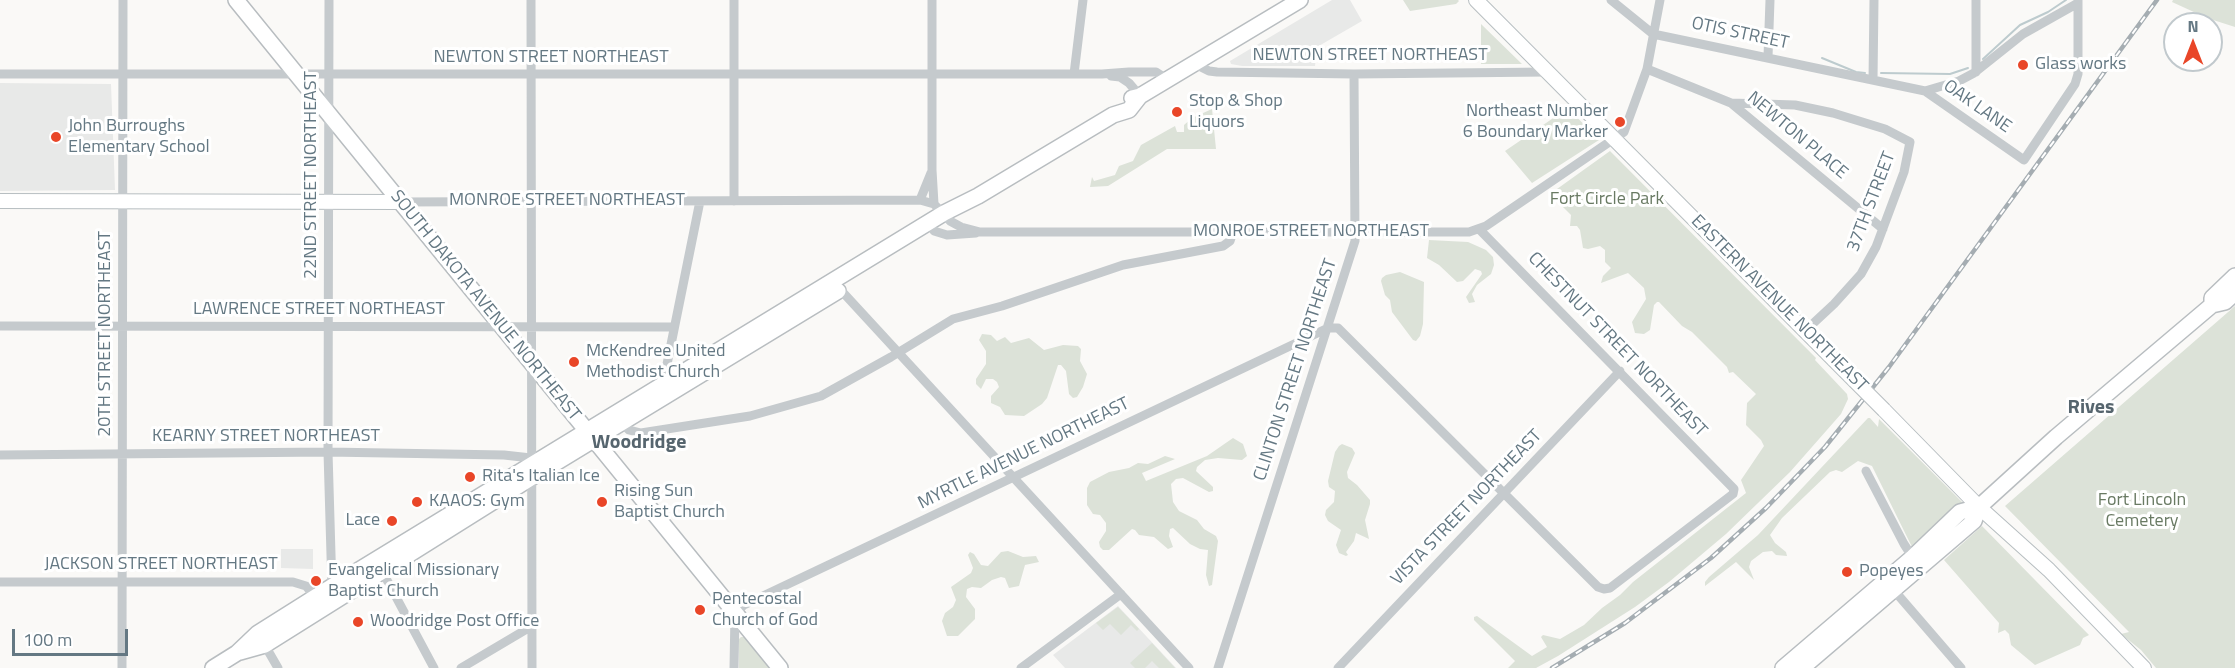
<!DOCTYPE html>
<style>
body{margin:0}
#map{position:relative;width:2235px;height:668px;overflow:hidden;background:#faf9f7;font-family:"Titillium Web",sans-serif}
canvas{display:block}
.north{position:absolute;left:2163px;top:12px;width:60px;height:60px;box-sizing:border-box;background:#fff;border:2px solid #c1c9cd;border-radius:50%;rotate:0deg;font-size:16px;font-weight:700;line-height:24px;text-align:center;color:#647883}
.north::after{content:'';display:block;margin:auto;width:21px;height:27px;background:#e94628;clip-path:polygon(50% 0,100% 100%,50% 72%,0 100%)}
.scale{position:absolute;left:12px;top:629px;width:116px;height:27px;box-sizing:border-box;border:3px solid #647883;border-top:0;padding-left:8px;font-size:18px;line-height:21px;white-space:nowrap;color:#647883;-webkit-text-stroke:4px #fff;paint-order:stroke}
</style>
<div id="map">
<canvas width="2235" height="668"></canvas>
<div class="north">N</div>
<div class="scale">100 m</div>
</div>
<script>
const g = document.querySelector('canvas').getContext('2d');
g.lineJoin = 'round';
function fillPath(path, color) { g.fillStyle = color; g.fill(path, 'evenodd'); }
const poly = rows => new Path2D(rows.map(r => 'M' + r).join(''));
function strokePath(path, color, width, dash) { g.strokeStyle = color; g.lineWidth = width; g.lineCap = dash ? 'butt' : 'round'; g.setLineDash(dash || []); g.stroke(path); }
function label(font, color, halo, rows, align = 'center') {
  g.font = font + ' "Titillium Web",sans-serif'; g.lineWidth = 6; g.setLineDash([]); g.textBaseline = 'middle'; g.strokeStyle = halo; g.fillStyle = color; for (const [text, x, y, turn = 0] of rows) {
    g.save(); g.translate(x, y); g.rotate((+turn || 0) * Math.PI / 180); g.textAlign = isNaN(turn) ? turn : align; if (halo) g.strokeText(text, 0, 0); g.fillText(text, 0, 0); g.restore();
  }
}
const built = poly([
 [1332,0,1350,0,1362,21,1317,47,1315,66,1242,66,1231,64,1230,61],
 [0,83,111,84,115,190,0,191],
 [281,549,313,549,313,569,281,568],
 [1118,606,1176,668,1065,668,1053,655]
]);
const green = poly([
 [1403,0,1458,0,1459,1,1456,4,1410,11],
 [2173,0,2235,0,2235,27,2207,18,2172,2],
 [1481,24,1522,64,1481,64],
 [1568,108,1599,140,1532,183,1505,151],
 [1212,109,1216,149,1167,149,1108,186,1090,187,1092,177,1094,181,1115,175,1119,166,1133,161,1141,145,1175,126,1177,132,1184,132,1184,125,1192,118],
 [1610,151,1816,358,1815,360,1847,394,1848,399,1841,414,1790,472,1726,534,1669,582,1635,607,1558,656,1536,668,1508,668,1515,661,1474,620,1474,617,1477,616,1532,656,1547,647,1541,637,1543,635,1560,639,1584,625,1602,608,1620,595,1633,582,1746,493,1741,480,1764,446,1761,440,1746,425,1747,403,1756,394,1733,372,1729,373,1727,367,1692,332,1682,326,1659,302,1657,302,1654,305,1650,330,1644,334,1635,333,1632,322,1646,299,1644,288,1628,273,1601,283,1603,276,1611,268,1605,262,1605,250,1600,246,1588,249,1583,248,1580,230,1577,226,1570,226,1571,215,1550,194],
 [1429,240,1468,242,1486,250,1493,257,1494,265,1491,274,1477,285,1472,294,1475,302,1469,303,1466,297,1482,274,1481,271,1475,269,1463,281,1457,282,1439,265,1427,258],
 [1400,272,1424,282,1423,324,1420,336,1416,341,1413,340,1392,312,1390,300,1385,295,1381,281,1382,278,1386,275],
 [2235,306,2235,668,2156,668,2141,650,2121,634,2129,632,2005,506],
 [982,334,991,335,997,341,1005,337,1011,343,1029,338,1044,350,1063,345,1078,346,1081,349,1080,361,1087,374,1083,387,1077,397,1073,398,1069,394,1066,371,1061,365,1058,365,1047,398,1042,404,1024,416,1005,415,1000,407,991,403,991,396,999,387,997,382,993,379,986,379,981,389,976,384,976,379,986,364,986,351,979,340],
 [1868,418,1870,418,1878,427,1879,419,1963,503,1912,547,1872,466,1858,461,1842,472,1836,470,1830,472,1782,518,1770,535,1775,543,1786,552,1787,556,1776,555,1772,551,1763,552,1751,561,1749,567,1754,580,1736,562,1705,586,1705,582,1709,577,1758,535],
 [1233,438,1243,444,1247,456,1242,460,1218,458,1205,460,1197,467,1196,471,1213,487,1213,491,1209,492,1183,478,1176,479,1171,484,1173,502,1179,511,1197,520,1204,529,1216,536,1218,541,1212,585,1209,586,1206,575,1208,550,1200,549,1190,544,1173,528,1170,529,1169,536,1173,547,1168,549,1154,537,1139,535,1135,530,1132,529,1109,550,1103,550,1100,547,1099,542,1106,531,1106,523,1100,515,1093,514,1087,505,1087,488,1090,482,1109,472,1129,468,1138,463,1148,464,1165,456,1175,459,1142,473,1146,481,1207,456],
 [1342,444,1352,448,1355,453,1347,472,1348,478,1357,485,1370,500,1370,504,1365,520,1369,539,1356,533,1354,541,1346,552,1348,555,1346,556,1339,553,1336,545,1341,530,1328,521,1325,515,1326,510,1334,502,1335,491,1329,487,1328,481,1335,452,1339,446],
 [1982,526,2089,635,2083,638,2080,645,2035,665,2011,645,2009,634,2005,630,1998,633,1999,623,1944,560],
 [1008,551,1023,557,1036,556,1039,562,1025,565,1019,586,1009,588,1005,578,1001,577,992,580,981,588,972,587,967,589,966,597,975,609,975,619,958,636,947,636,942,621,945,613,953,607,956,600,951,587,971,573,973,568,968,555,970,552,974,554,981,565,988,566,1001,552],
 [1118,607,1139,629,1137,631,1131,625,1121,635,1110,624,1103,630,1096,623],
 [741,637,744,637,770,668,739,668,739,639],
 [1152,643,1175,668,1159,668,1152,661,1145,668,1135,668,1130,663]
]);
const stream = poly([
 [1822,58,1856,72,1865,73],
 [1983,59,2020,25,2048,12,2066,0],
 [1881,73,1950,74,1968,68]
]);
const street = poly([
 [329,0,328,452,332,589],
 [531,0,532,668],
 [734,0,734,201],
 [932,0,932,170,934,204],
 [1611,0,1653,34,1925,91,2024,160,2075,84,2078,74,2078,0],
 [1976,0,1976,72],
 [1768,57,1770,0],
 [1195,64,1209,71,1217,72,1354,74,1547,72],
 [1647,69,1731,103,1883,229],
 [0,74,1102,74,1129,72,1156,72,1168,80],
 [1074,74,1083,0],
 [1111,76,1120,77,1129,83,1140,96],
 [1873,80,1874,0],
 [1925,91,1959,81,1974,73,2023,34,2078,3],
 [1731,103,1795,105,1833,113,1885,129,1910,142,1904,172,1876,247,1861,274,1834,304,1805,331],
 [920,200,931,173],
 [400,202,920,200,934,204,950,221,961,227,980,232,1469,232,1486,226,1624,132,1647,69,1660,0],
 [934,231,947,235,976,233],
 [837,286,1189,668],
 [0,326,674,327],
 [663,384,700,201],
 [622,423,629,430,641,433,750,416,821,396,891,357,953,319,1002,306,1123,265,1223,246,1230,241,1233,232],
 [0,455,328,452,504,455,531,458],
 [1866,471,1904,544,1915,561],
 [380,567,434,668],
 [0,582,293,582,306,586,315,597],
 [1892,588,1961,668],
 [263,642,278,668],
 [122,668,123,0],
 [461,668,532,626],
 [734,668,735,613,744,605,1328,328,1338,328,1598,587,1604,589,1610,588,1733,494,1734,489,1480,230],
 [1021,668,1121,594],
 [1218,668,1355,241,1354,74],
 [1338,668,1620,371]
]);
const secondary = poly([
 [1476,0,1855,381],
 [0,201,400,202],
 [1884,410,1979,507,2049,570,2144,668]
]);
const primary = poly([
 [236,0,780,668],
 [1132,98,1140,96,1300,0],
 [2212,305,2212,298,2235,276],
 [240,652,265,645,531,478,838,291],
 [213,668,237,653,258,633,331,587,944,213,978,196,1113,115,1129,110,1140,96],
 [1783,668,1913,557,1960,512,1979,507,2056,437,2212,305,2225,302,2235,293],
 [1802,668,1974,521,1979,507]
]);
const rail = poly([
 [1552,668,1625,623,1711,558,1766,508,1825,447,1889,367,2157,0]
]);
const secondaryBridge = poly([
 [1855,381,1884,410]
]);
const markers = [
 [2023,65,6,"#e94628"],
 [1177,112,6,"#e94628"],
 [1620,122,6,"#e94628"],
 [56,137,6,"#e94628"],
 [574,362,6,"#e94628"],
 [470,477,6,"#e94628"],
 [417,502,6,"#e94628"],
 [602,502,6,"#e94628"],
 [392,521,6,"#e94628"],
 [1847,572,6,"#e94628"],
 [316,581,6,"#e94628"],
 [700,610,6,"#e94628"],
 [358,622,6,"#e94628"]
];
const streetNames = [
 ["OTIS STREET",1740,34,12],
 ["NEWTON STREET NORTHEAST",1370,56],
 ["NEWTON STREET NORTHEAST",551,58],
 ["OAK LANE",1977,107,35],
 ["NEWTON PLACE",1797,136,40],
 ["22ND STREET NORTHEAST",312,175,-90],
 ["MONROE STREET NORTHEAST",567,201],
 ["37TH STREET",1872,202,-69],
 ["MONROE STREET NORTHEAST",1311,232],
 ["EASTERN AVENUE NORTHEAST",1779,304,45],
 ["SOUTH DAKOTA AVENUE NORTHEAST",485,306,51],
 ["LAWRENCE STREET NORTHEAST",319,310],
 ["20TH STREET NORTHEAST",106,334,-90],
 ["CHESTNUT STREET NORTHEAST",1617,345,46],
 ["CLINTON STREET NORTHEAST",1296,370,-72],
 ["KEARNY STREET NORTHEAST",266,437],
 ["MYRTLE AVENUE NORTHEAST",1024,454,-26],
 ["VISTA STREET NORTHEAST",1467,508,-46],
 ["JACKSON STREET NORTHEAST",161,565]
];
const poiNames = [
 ["Glass works",2035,65],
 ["Stop & Shop",1189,102],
 ["Liquors",1189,123],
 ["Northeast Number",1608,112,"right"],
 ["6 Boundary Marker",1608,133,"right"],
 ["John Burroughs",68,127],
 ["Elementary School",68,148],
 ["McKendree United",586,352],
 ["Methodist Church",586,373],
 ["Rita's Italian Ice",482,477],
 ["Rising Sun",614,492],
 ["Baptist Church",614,513],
 ["KAAOS: Gym",429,502],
 ["Lace",380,521,"right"],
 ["Evangelical Missionary",328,571],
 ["Baptist Church",328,592],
 ["Popeyes",1859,572],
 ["Pentecostal",712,600],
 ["Church of God",712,621],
 ["Woodridge Post Office",370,622]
];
const parkNames = [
 ["Fort Circle Park",1607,200],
 ["Fort Lincoln",2142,501],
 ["Cemetery",2142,522]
];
const neighbourhoodNames = [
 ["Rives",2091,408],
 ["Woodridge",639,443]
];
fillPath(built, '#e8e9e8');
fillPath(green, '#dce2d8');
strokePath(stream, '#bdcbce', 2);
strokePath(secondary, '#b7bec1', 16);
strokePath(primary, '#b8bdc0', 18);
strokePath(street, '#c5cacd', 9);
strokePath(secondary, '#fff', 14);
strokePath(primary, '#fff', 15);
strokePath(rail, '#a5adb2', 4.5);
strokePath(rail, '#fff', 2, [7]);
strokePath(secondaryBridge, '#b7bec1', 16, []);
strokePath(secondaryBridge, '#fff', 14);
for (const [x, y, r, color] of markers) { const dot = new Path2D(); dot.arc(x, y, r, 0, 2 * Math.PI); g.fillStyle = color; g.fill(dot); strokePath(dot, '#fff', 2); }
label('18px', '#647883', '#fff', streetNames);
label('18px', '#647883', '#fff', poiNames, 'left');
label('18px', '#697a63', '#fff', parkNames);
label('bold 20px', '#56656e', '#fff', neighbourhoodNames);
</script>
